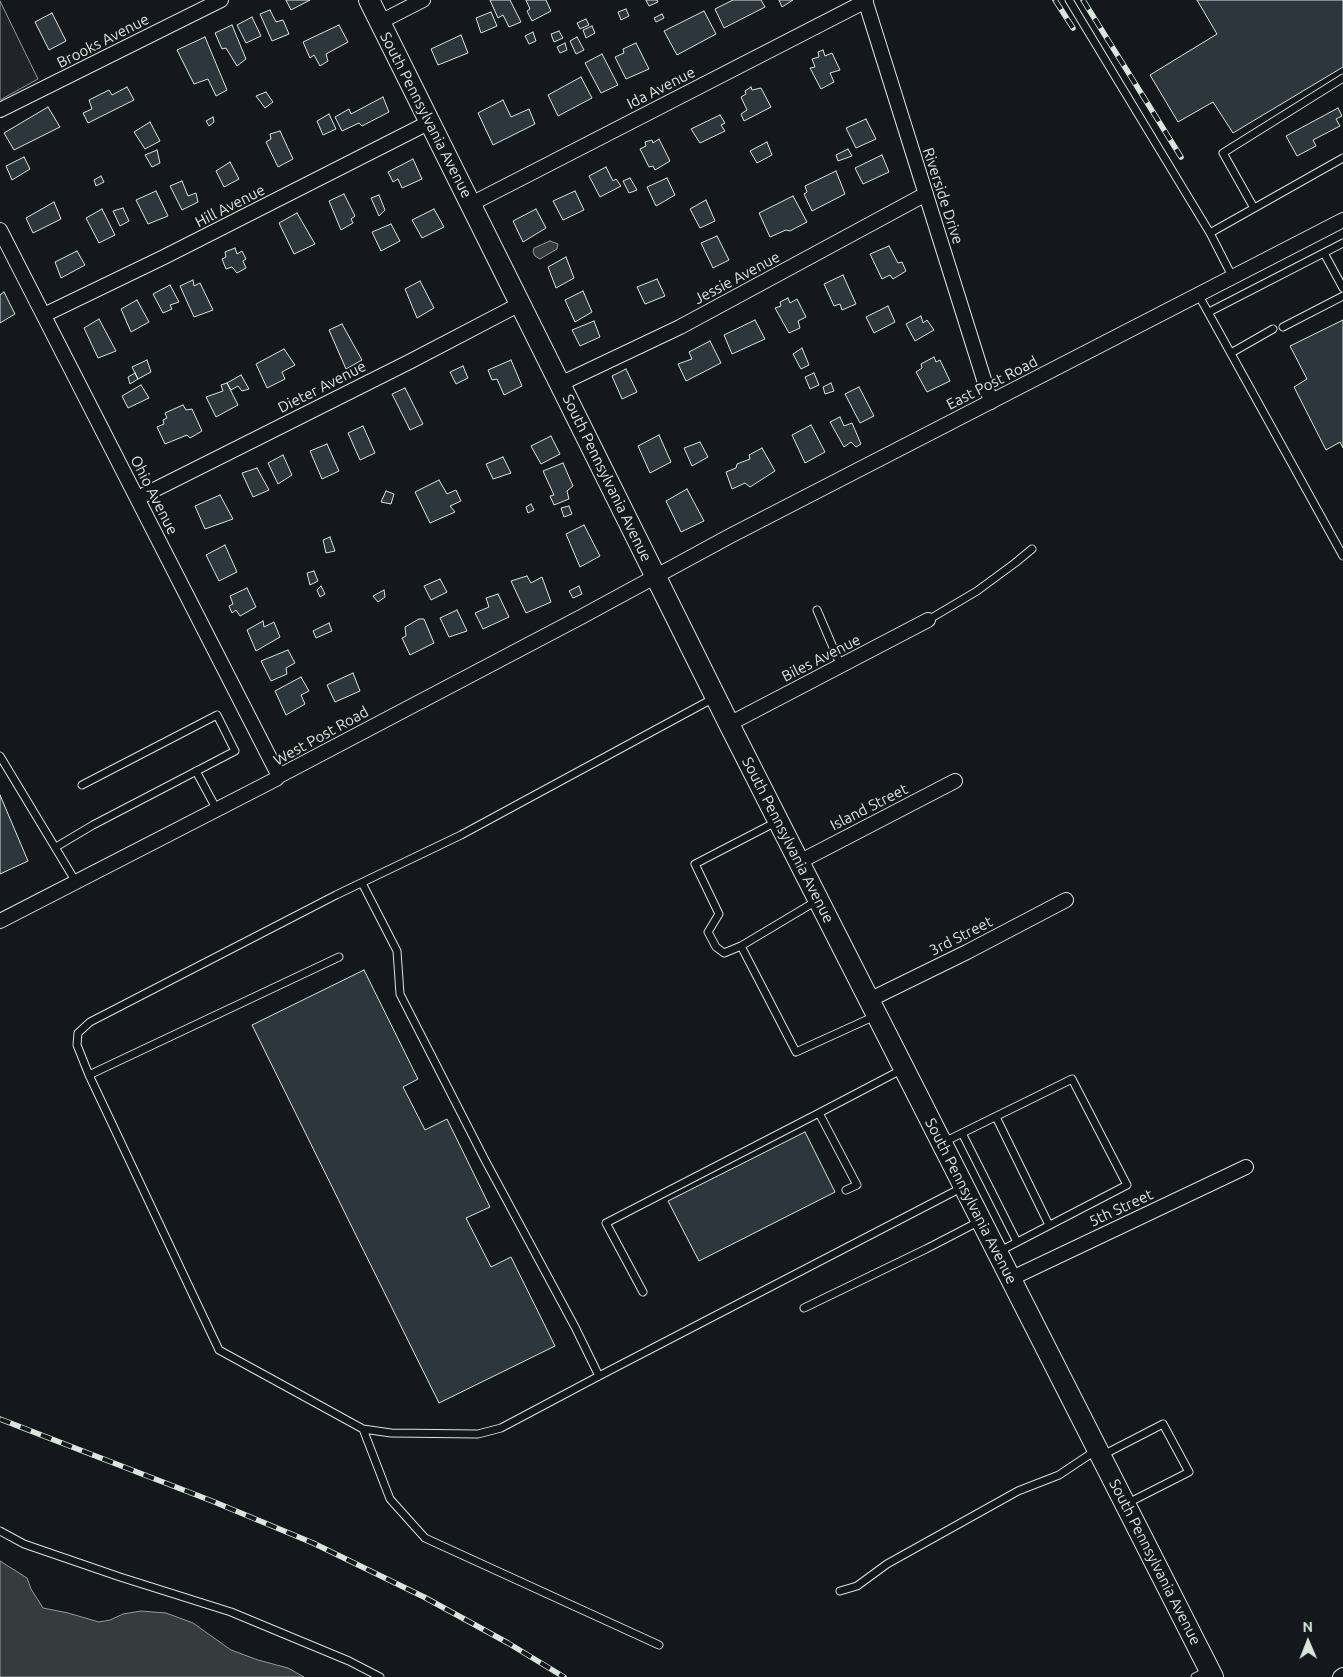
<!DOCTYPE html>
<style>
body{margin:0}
#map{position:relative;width:1343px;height:1677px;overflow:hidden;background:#14181c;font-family:Ubuntu,sans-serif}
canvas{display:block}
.north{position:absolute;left:1283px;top:1617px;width:50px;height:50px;-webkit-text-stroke:4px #14181c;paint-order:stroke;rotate:359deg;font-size:14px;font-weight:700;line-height:20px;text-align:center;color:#d8e6dc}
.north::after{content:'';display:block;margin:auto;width:18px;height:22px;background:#d8e6dc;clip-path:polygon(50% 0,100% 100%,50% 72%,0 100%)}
</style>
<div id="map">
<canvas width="1343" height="1677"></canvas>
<div class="north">N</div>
</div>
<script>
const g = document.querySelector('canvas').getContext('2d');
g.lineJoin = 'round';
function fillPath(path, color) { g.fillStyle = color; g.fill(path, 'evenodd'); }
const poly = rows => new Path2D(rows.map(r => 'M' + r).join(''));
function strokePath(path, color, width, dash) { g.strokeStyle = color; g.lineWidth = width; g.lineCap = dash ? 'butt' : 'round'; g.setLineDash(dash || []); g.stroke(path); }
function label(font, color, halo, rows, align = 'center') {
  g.font = font + ' Ubuntu,sans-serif'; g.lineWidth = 4; g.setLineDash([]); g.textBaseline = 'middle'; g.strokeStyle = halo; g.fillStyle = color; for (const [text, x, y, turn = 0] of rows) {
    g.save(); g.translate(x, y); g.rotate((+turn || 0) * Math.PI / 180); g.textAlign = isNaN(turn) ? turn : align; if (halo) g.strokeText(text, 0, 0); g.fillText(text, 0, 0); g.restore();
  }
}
const green = poly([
 [0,1,38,79,0,100,0,1]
]);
const water = poly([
 [550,241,558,244,557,249,540,259,535,256,533,252,534,248,550,241],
 [0,1561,27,1578,31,1589,43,1608,68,1613,99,1622,110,1620,123,1614,141,1611,166,1613,193,1623,231,1650,258,1660,288,1668,304,1677,0,1677,0,1561]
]);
const building = poly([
 [286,0,310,0,291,10,286,0],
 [490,0,510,0,521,22,509,27,503,15,498,18,490,0],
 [526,0,546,0,551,11,532,21,527,11,530,9,526,0],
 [646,0,657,0,658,2,649,6,646,0],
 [733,0,761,0,765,7,724,28,715,9,733,0],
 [779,0,793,0,782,7,779,0],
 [1197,0,1343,0,1343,67,1233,133,1213,102,1178,122,1150,75,1217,34,1197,0],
 [626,9,629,16,621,20,618,12,626,9],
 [270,10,276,22,283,20,289,34,272,41,260,14,270,10],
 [704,11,716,34,677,55,664,31,704,11],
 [491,12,497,26,481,33,476,18,491,12],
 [52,13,66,41,49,50,35,22,52,13],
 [662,14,664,18,656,22,654,18,662,14],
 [252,17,261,36,246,43,237,25,252,17],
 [586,19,589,25,580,29,577,23,586,19],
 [232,25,246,59,237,66,226,48,222,49,215,33,232,25],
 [339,25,348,42,326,54,328,61,320,66,314,55,310,58,303,42,339,25],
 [592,26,595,33,586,38,583,30,592,26],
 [559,31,563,38,554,42,551,34,559,31],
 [533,32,536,41,529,44,525,36,533,32],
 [461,35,468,53,438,65,431,49,461,35],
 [205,37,227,90,216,96,208,79,194,84,177,50,205,37],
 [577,37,584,50,576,54,570,41,577,37],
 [565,43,567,50,560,53,557,47,565,43],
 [636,43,649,69,626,79,615,57,624,53,623,49,636,43],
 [823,50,825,56,832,53,840,70,830,73,834,82,821,89,810,68,815,67,812,59,819,57,818,52,823,50],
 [602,54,618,85,601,93,585,63,602,54],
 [581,77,592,98,558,116,548,95,581,77],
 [127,87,134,100,88,123,83,113,92,109,89,100,109,90,112,95,127,87],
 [751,87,752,90,761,88,771,107,744,121,741,114,747,110,741,97,746,94,745,91,751,87],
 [266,92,273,102,265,108,256,96,266,92],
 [383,97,389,112,362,126,359,123,342,131,335,117,349,109,351,114,383,97],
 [503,100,511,117,529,109,535,124,493,145,478,113,503,100],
 [48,107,60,127,14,150,4,133,48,107],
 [1338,108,1342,116,1336,119,1340,126,1313,140,1316,146,1297,156,1286,136,1338,108],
 [329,114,336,129,323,135,317,121,329,114],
 [720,115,725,123,721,125,725,131,700,143,691,129,720,115],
 [213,117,214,122,209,126,206,121,213,117],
 [866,119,876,139,856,148,846,128,866,119],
 [150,122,160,141,145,149,134,132,150,122],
 [280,131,293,159,278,167,266,142,271,139,270,134,280,131],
 [659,139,670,161,655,170,653,166,649,167,640,149,646,146,645,142,652,140,653,143,659,139],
 [767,142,772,155,757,163,750,151,767,142],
 [848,149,852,156,838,161,836,155,848,149],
 [157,150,160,163,152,167,145,155,157,150],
 [882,155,889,172,863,184,855,168,882,155],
 [24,157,30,169,12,180,6,166,24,157],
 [413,159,422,179,402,188,398,179,393,182,388,172,413,159],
 [230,162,239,179,224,187,216,171,230,162],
 [606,167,613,181,616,179,621,186,600,197,589,176,606,167],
 [836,171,845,194,812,211,804,194,807,192,805,186,836,171],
 [101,176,104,182,96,186,94,180,101,176],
 [630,178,637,190,629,193,623,181,630,178],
 [667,178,675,195,656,206,647,187,667,178],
 [182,181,188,196,196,193,198,202,182,210,170,186,182,181],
 [156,191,168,216,148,224,136,200,156,191],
 [575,191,584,210,563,220,553,201,575,191],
 [344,194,355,216,351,219,353,223,341,230,329,201,344,194],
 [379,195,385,210,379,216,371,198,379,195],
 [793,196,807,222,790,231,786,230,770,237,759,213,793,196],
 [706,200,715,221,700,228,690,209,706,200],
 [54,202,61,219,33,233,26,218,54,202],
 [123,208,129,221,120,226,113,211,123,208],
 [102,209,115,235,99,243,86,218,102,209],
 [434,209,444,227,422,238,412,220,434,209],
 [536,209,546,228,523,242,513,221,536,209],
 [297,213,315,244,294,254,279,223,297,213],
 [391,224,400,241,381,251,372,232,391,224],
 [717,236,729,260,713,268,701,243,717,236],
 [889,246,898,263,902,262,906,271,893,279,890,275,882,279,870,254,889,246],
 [235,248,237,254,242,251,246,259,243,261,246,268,237,273,232,267,226,269,222,259,226,257,225,252,235,248],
 [77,251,85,265,61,278,55,262,77,251],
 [566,257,574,278,556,288,548,267,566,257],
 [843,275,856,304,842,310,840,304,834,306,824,284,843,275],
 [657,279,665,296,645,304,637,287,657,279],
 [193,280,194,286,200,283,213,310,194,317,180,286,193,280],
 [420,281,434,308,417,318,405,289,420,281],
 [170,285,179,302,170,305,172,309,163,313,153,294,170,285],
 [583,291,592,312,575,322,565,300,583,291],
 [4,292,15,314,0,323,0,295,4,292],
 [788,298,790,303,797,299,806,317,798,321,800,328,789,333,775,308,781,306,780,302,788,298],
 [137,300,149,322,131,332,121,309,137,300],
 [888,306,895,322,874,333,866,317,888,306],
 [921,316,923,323,927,320,934,330,915,341,906,324,921,316],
 [99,319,116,351,98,358,84,328,99,319],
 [755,320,765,339,732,354,724,335,755,320],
 [1343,320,1343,448,1340,442,1326,450,1294,387,1307,379,1290,346,1343,320],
 [594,321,600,337,580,346,572,330,594,321],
 [342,324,362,360,346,369,329,330,342,324],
 [710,341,721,363,686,381,678,364,692,359,689,352,710,341],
 [802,348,809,365,801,369,793,354,802,348],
 [284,349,295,365,282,372,285,379,267,388,256,364,284,349],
 [934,357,936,362,940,360,950,381,927,392,916,372,922,368,921,364,934,357],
 [147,360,151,372,138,379,132,367,147,360],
 [511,360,522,386,504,395,497,379,492,380,488,370,511,360],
 [463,366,468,378,456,384,450,372,463,366],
 [626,369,637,392,622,399,612,376,626,369],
 [135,373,138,379,130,384,128,377,135,373],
 [814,373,819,385,810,389,805,377,814,373],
 [241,375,249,389,242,391,238,386,231,390,227,383,241,375],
 [227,383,238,405,216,417,206,397,223,391,221,385,227,383],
 [831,383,834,391,825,394,823,387,831,383],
 [141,385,149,398,128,408,122,396,141,385],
 [859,387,874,416,860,423,845,394,859,387],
 [405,388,423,424,410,430,392,394,405,388],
 [183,405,186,410,192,409,202,431,190,438,187,435,165,444,157,427,164,424,163,420,167,418,165,413,183,405],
 [840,417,844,426,852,423,861,444,856,447,851,442,844,447,830,422,840,417],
 [811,425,825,452,805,463,792,435,811,425],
 [363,426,375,453,360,460,348,433,363,426],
 [659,435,671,462,650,473,638,446,659,435],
 [551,436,560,454,541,464,531,446,551,436],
 [700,442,708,457,692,466,684,448,700,442],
 [327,444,339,471,322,479,310,451,327,444],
 [762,448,775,471,750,487,745,483,732,489,726,472,736,468,737,464,750,459,749,455,762,448],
 [283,455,292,475,278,484,268,463,283,455],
 [503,457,511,473,493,479,486,464,503,457],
 [563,463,573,486,567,491,569,499,554,505,550,496,554,495,543,471,563,463],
 [257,468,269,490,253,497,242,473,257,468],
 [439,480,447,494,456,490,461,501,450,506,455,512,430,523,415,492,439,480],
 [687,489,704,521,681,532,666,501,687,489],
 [386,491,394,494,391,504,381,502,386,491],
 [220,495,233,519,205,529,195,506,220,495],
 [531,504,534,510,528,513,526,507,531,504],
 [569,506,572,514,564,517,561,508,569,506],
 [584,525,600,556,580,567,566,534,584,525],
 [330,537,335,551,326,553,323,540,330,537],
 [225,545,237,572,219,581,206,555,225,545],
 [314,571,318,581,310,585,307,573,314,571],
 [527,576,531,583,542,577,551,602,526,613,511,581,527,576],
 [440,579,447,592,431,600,424,586,440,579],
 [321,586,325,594,320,597,317,590,321,586],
 [579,586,582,594,573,598,569,591,579,586],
 [247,588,256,607,240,616,236,610,232,613,229,606,233,604,230,596,247,588],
 [384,590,385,597,378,602,373,596,384,590],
 [498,594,509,617,483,629,475,613,489,607,486,598,498,594],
 [457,610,467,631,449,637,440,618,457,610],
 [419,619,424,619,434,643,410,655,402,638,406,636,405,627,419,619],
 [263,621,264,627,274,622,280,637,256,651,247,630,263,621],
 [329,623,332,631,316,638,313,631,329,623],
 [288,650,295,663,286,668,287,674,271,681,261,661,288,650],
 [353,673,360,691,335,702,327,685,353,673],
 [301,677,309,691,301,695,305,704,286,715,275,691,301,677],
 [0,795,28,861,0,874,0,795],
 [364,970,418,1079,403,1087,425,1130,447,1119,490,1207,466,1218,491,1267,511,1257,555,1346,439,1403,252,1025,364,970],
 [805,1132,835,1192,699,1261,668,1201,805,1132]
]);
const lane = poly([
 [1069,0,1210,233],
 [1254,208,1223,153,1343,78],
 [1324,253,1343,288],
 [1232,276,1210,233,1343,158],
 [1198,294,1343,556],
 [1209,312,1343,243],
 [1283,327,1343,296],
 [1231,353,1273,329],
 [817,610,841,666],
 [928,620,977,591,1015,563,1032,549],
 [0,756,76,882],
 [196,771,217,810],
 [56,847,93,825,235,751,217,715,82,785],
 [362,883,397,951,400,994,485,1160,575,1327,599,1376,963,1187],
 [818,900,741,946,796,1052,875,1016],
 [741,946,724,953,716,947,708,932,719,914,695,864,778,821],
 [89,1075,339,957],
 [819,1113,903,1069],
 [996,1117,1049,1225],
 [962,1133,1017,1242],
 [944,1142,1072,1079,1127,1185,1000,1251],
 [643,1292,606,1223,819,1113,857,1185,846,1190],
 [804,1308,926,1249,980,1221],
 [363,1429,391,1433,478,1434,501,1428,599,1376],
 [1101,1456,1163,1424,1189,1472,1126,1504],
 [0,1531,24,1544,120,1577,231,1612,349,1661,380,1677],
 [840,1591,857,1586,887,1564,1018,1491,1059,1475,1095,1451],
 [659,1645,425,1538,390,1499,363,1429,219,1350,89,1075,77,1045,78,1033,90,1022,336,895,461,835,714,698],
 [1195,1677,1207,1671]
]);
const street = poly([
 [865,0,991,402],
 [380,22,423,0],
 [0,110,221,0],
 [471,204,866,1],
 [0,230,279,776],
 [44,315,164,257,430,122],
 [560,384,680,327,926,194],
 [138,498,411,361,520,304],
 [729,724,928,620],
 [799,862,955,781],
 [0,921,276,779,279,776,581,617,730,536,1343,220],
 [869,1000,967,952,1066,900],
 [1010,1279,1246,1167],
 [1340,1677,1343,1675]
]);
const secondary = poly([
 [369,0,729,724,1213,1677]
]);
const rail = poly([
 [1055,0,1073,28],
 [1083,0,1181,157],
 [0,1419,212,1501,313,1543,424,1597,508,1643,564,1677]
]);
const streetNames = [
 ["Brooks Avenue",103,41,-27],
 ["Ida Avenue",661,88,-27],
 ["South Pennsylvania Avenue",426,115,63],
 ["Riverside Drive",943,196,72],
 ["Hill Avenue",230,206,-27],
 ["Jessie Avenue",737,278,-28],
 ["East Post Road",992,383,-27],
 ["Dieter Avenue",322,387,-27],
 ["South Pennsylvania Avenue",607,478,64],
 ["Ohio Avenue",154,495,63],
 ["Biles Avenue",821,658,-27],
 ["West Post Road",321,736,-29],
 ["Island Street",869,807,-27],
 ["South Pennsylvania Avenue",788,840,63],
 ["3rd Street",961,936,-27],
 ["South Pennsylvania Avenue",971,1201,63],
 ["5th Street",1121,1208,-25],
 ["South Pennsylvania Avenue",1155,1562,63]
];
fillPath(green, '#202428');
strokePath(green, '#939e99', 1);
fillPath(water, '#363b3e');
strokePath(water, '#939e99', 1);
fillPath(building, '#2c363c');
strokePath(building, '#d8e6dc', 1);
strokePath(lane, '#d8e6dc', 9);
strokePath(street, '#d8e6dc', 16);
strokePath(secondary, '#d8e6dc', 22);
strokePath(lane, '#14181c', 7);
strokePath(street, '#14181c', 14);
strokePath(secondary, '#14181c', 20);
strokePath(rail, '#d8e6dc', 5.5);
strokePath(rail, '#14181c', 4, [11]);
label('15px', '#d8e6dc', '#14181c', streetNames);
</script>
